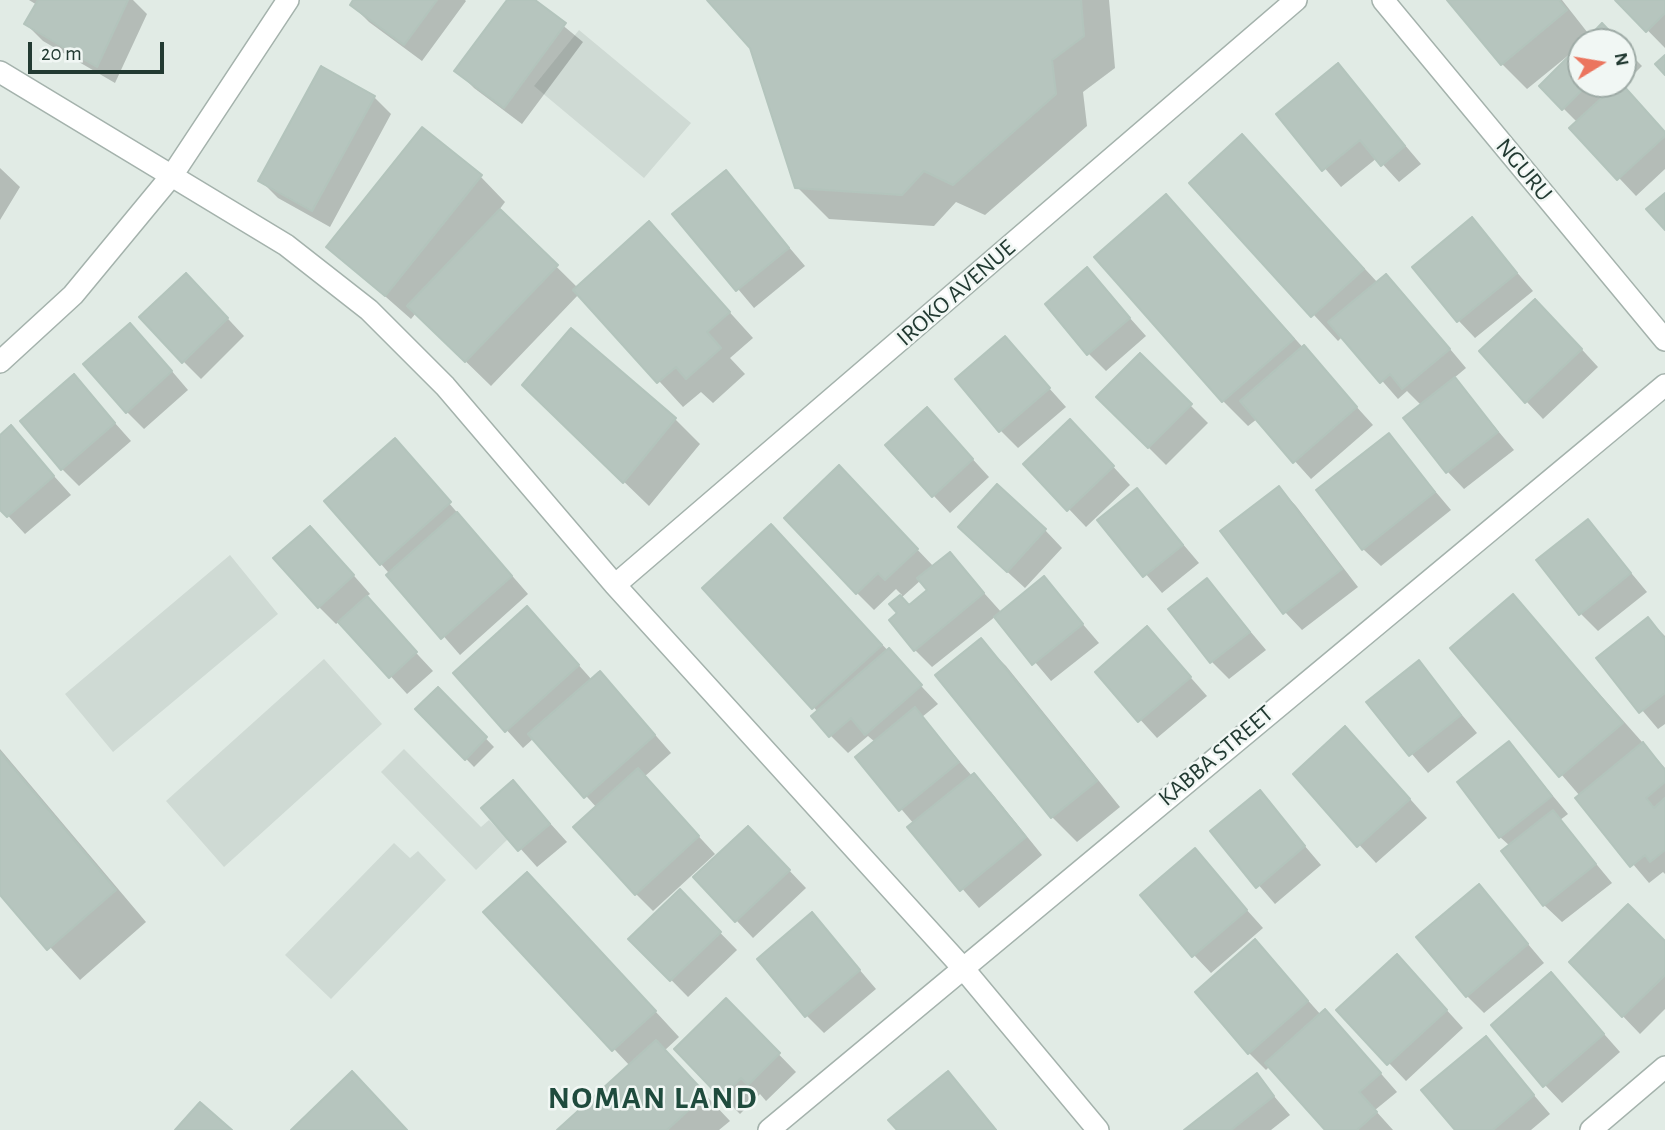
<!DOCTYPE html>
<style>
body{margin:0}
#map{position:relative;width:1665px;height:1130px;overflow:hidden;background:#e1ebe5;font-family:"Alegreya Sans",sans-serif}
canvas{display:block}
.north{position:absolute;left:1567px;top:28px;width:70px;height:70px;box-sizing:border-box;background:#f1f7f4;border:2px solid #9eaba6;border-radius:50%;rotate:79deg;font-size:19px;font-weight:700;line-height:28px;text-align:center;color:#223a32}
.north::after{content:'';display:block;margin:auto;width:24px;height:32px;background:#eb755e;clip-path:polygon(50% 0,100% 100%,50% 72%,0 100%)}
.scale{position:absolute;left:28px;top:42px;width:136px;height:32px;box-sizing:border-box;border:4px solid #223a32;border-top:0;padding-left:9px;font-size:21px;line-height:24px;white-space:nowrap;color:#223a32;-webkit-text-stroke:5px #f1f7f4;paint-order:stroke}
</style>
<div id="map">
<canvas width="1665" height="1130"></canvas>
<div class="north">N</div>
<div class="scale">20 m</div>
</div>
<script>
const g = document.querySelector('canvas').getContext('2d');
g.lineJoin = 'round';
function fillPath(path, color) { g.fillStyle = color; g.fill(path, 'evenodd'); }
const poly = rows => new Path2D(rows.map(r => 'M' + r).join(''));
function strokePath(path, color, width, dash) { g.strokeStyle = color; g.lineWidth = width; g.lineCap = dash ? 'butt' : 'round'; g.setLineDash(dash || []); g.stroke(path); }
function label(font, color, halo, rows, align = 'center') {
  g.font = font + ' "Alegreya Sans",sans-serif'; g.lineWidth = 5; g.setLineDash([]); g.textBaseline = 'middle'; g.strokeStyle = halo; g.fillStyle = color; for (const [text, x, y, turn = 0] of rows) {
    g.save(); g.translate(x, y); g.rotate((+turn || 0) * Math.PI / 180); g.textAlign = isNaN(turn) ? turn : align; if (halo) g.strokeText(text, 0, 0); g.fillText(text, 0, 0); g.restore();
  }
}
const built = poly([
 [579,30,691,123,644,178,534,86],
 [230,555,278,614,113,752,65,694],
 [324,659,382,724,224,867,166,801],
 [404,749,481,827,489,820,508,839,476,870,381,772],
 [394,843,410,858,418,851,446,880,331,999,285,955]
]);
const shadow = poly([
 [29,0,133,0,147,14,115,83,43,41,26,24,37,5],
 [355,0,465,0,466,1,422,61,369,22,352,5],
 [509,0,532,0,583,42,522,124,474,88,457,71],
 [709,0,1109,0,1115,68,1083,92,1087,126,985,215,956,202,934,226,829,219,797,187,752,47],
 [1450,0,1562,0,1591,37,1619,42,1581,42,1581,84,1623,84,1623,47,1642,66,1622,86,1665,132,1665,169,1636,196,1572,128,1578,123,1541,86,1572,56,1570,54,1527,89,1502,64],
 [1618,0,1665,0,1665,48],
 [1338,66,1421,164,1399,182,1377,158,1341,187,1278,114],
 [374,97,391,114,330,227,278,198,260,180],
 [1242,136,1378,283,1386,276,1403,293,1466,368,1454,378,1514,450,1464,489,1447,471,1421,405,1407,391,1398,399,1343,336,1338,341,1192,183],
 [0,168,20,187,0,220],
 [726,173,805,266,754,308,675,214],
 [480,176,505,202,499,210,578,288,649,223,753,338,730,358,745,374,713,403,701,392,683,407,579,294,491,386,416,313,411,319,329,247],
 [1166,196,1373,425,1311,479,1257,419,1248,426,1223,401,1097,258],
 [1472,220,1533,291,1475,338,1458,320],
 [1087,270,1146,336,1106,371,1088,353],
 [204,293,244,336,201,379,183,361],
 [1553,318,1598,367,1543,419,1526,401],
 [1005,339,1066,407,1018,448,1001,431],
 [147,342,188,390,144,429,127,412],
 [1140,355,1208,423,1166,465,1098,397],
 [74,377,131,441,79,486,62,469],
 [927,409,989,477,950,513,933,495],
 [550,410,675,419,700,444,649,506],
 [11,428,71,495,25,534,0,507,0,437],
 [1388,435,1451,510,1381,566,1363,549],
 [1088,439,1130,485,1086,527,1026,464],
 [395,441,528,594,460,655,381,564],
 [856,485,934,567,950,555,1002,613,1044,579,1099,643,1051,681,996,616,932,667,915,650,900,614,892,604,902,595,896,589,874,610,857,593],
 [921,580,929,590,910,606,901,598],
 [1279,488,1296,506,1358,587,1302,630,1285,612],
 [1137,490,1199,563,1162,593,1100,520],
 [1588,521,1647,592,1598,631,1580,613],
 [771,526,938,704,922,717,972,776,991,792,1042,855,979,908,910,828,914,824,857,757,875,742,868,736,848,753,831,736,818,712,704,588],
 [1045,530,1062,548,1025,588,977,544],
 [327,545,370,594,365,598,433,671,407,694,340,621,336,624,319,607,276,558],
 [1207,580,1266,650,1229,679,1212,662],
 [1513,596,1665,768,1665,874,1663,872,1649,883,1577,798,1580,796,1452,648],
 [1648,619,1665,636,1665,724,1658,729,1599,659],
 [544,626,592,680,617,691,671,753,644,777,715,854,653,911,636,894,597,808,534,738,523,748,455,673],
 [1147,628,1207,696,1157,738,1097,672],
 [981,641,1006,666,1120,807,1077,842,1052,817],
 [1419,663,1477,733,1428,773,1368,702],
 [438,689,494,747,474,767,418,709],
 [1509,743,1568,814,1560,820,1612,883,1562,922,1544,905,1510,846,1500,837],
 [1363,746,1427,818,1376,863,1295,775],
 [0,749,146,922,80,980,0,892],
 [513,782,567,842,537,867,484,808],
 [1259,792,1321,865,1275,904,1212,831],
 [765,845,806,888,753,938,736,920],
 [1194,851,1263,928,1211,973,1194,955],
 [1479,886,1544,963,1484,1013,1467,996],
 [552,899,679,1037,664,1051,730,1121,719,1130,560,1130,630,1066,486,912],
 [697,909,737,950,688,997,631,939],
 [812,914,876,989,824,1033,806,1015],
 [1255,941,1321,1015,1342,1029,1397,1092,1375,1110,1393,1130,1327,1130,1270,1066,1266,1070,1249,1053],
 [1665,943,1665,1009,1640,1034,1571,962],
 [1414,974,1463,1028,1406,1081,1339,1010],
 [1551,974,1620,1052,1562,1103,1545,1085],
 [726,1000,796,1072,766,1101,760,1094,740,1114,676,1049],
 [1486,1039,1550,1114,1531,1130,1457,1130],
 [948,1073,997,1130,899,1130],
 [1257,1076,1290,1115,1271,1130,1187,1130]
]);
const building = poly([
 [38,0,128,0,97,67,24,24,38,0],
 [353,0,437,0,404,45,350,5,353,0],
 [507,0,535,0,566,23,504,108,454,71,507,0],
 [707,0,1081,0,1084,36,1052,60,1056,94,953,185,924,171,902,195,795,188,750,48,707,0],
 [1447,0,1559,0,1567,10,1501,65,1447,0],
 [1615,0,1665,0,1665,13,1646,32,1615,0],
 [1602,23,1620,42,1584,42,1602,23],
 [1581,44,1581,84,1588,84,1562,110,1539,86,1581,44],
 [1665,55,1665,75,1655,64,1665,55],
 [1338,63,1405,146,1381,166,1360,140,1322,171,1276,114,1338,63],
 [321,66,375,96,312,211,258,181,321,66],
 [1617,84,1622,84,1665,132,1665,136,1617,180,1569,128,1617,84],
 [422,127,482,175,385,296,326,247,422,127],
 [1242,134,1364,269,1311,317,1189,183,1242,134],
 [726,170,789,248,736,291,672,214,726,170],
 [1665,193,1665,230,1646,209,1665,193],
 [1166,194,1294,339,1222,402,1094,257,1166,194],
 [500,209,558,265,465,362,407,306,500,209],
 [1472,217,1517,273,1457,322,1412,267,1472,217],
 [649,221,730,312,707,332,721,348,686,379,676,367,657,383,573,290,649,221],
 [1087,267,1130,318,1087,355,1045,304,1087,267],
 [186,273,228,318,182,363,139,317,186,273],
 [1386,274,1450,349,1402,389,1390,374,1380,383,1328,322,1386,274],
 [1535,299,1582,349,1525,403,1479,351,1535,299],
 [130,323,172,371,126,413,83,364,130,323],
 [571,328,676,418,623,483,522,385,571,328],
 [1005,336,1050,388,999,432,955,379,1005,336],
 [1304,345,1357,407,1293,463,1240,401,1304,345],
 [1140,353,1192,404,1148,448,1096,397,1140,353],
 [74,374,115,423,61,470,20,421,74,374],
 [1455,377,1498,432,1446,473,1403,418,1455,377],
 [927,407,973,459,932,497,885,445,927,407],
 [1070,419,1114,466,1067,511,1023,464,1070,419],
 [11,425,54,476,7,517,0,510,0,435,11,425],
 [1389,433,1435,492,1362,550,1316,490,1389,433],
 [395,438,451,502,380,565,324,501,395,438],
 [839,465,918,549,885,580,878,573,856,594,784,518,839,465],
 [997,484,1046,529,1007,572,958,527,997,484],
 [1279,486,1342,569,1283,614,1220,531,1279,486],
 [1137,488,1183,545,1143,577,1097,520,1137,488],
 [457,512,512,576,441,639,386,575,457,512],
 [1588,519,1631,573,1579,615,1536,560,1588,519],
 [771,524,882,645,812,709,702,588,771,524],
 [310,526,354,575,318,608,273,558,310,526],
 [950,552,984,593,914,651,889,620,897,613,889,604,900,595,909,605,927,590,917,578,950,552],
 [1044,576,1083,624,1032,665,994,617,1044,576],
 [1207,578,1250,632,1210,663,1168,609,1207,578],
 [1513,594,1623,723,1559,777,1450,648,1513,594],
 [367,596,417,652,389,678,338,622,367,596],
 [527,606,579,665,505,732,453,673,527,606],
 [1648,617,1665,639,1665,693,1639,713,1596,658,1648,617],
 [1147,626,1191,677,1138,722,1095,672,1147,626],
 [981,638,1097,781,1051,818,935,675,981,638],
 [889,648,922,685,865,735,851,718,829,737,811,716,889,648],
 [1419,660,1461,715,1409,756,1366,702,1419,660],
 [600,671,655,735,584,798,528,734,600,671],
 [438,687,487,737,465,760,415,709,438,687],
 [915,707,959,762,899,811,855,757,915,707],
 [1345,726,1410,799,1357,847,1293,774,1345,726],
 [1509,741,1552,796,1499,838,1457,782,1509,741],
 [1643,742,1665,770,1665,782,1646,798,1654,808,1665,798,1665,850,1650,862,1645,855,1630,867,1575,798,1643,742],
 [0,752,116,890,47,950,0,895,0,752],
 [638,768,699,836,635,895,573,827,638,768],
 [974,773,1026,837,960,891,907,827,974,773],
 [513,780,550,824,518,851,481,808,513,780],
 [1260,790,1305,846,1256,888,1210,831,1260,790],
 [1553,810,1596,864,1543,906,1501,851,1553,810],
 [748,826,790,870,735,922,693,877,748,826],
 [1195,848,1247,910,1192,957,1140,895,1195,848],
 [527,872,656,1011,612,1051,483,912,527,872],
 [1479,884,1528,944,1466,997,1416,937,1479,884],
 [680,889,721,932,670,981,628,939,680,889],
 [1628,904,1665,941,1665,975,1622,1017,1569,962,1628,904],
 [812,912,860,970,805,1017,757,959,812,912],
 [1255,939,1308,1001,1248,1054,1195,992,1255,939],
 [1397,954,1447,1010,1387,1065,1336,1010,1397,954],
 [1551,972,1604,1034,1543,1087,1491,1025,1551,972],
 [726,998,780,1053,748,1085,741,1078,721,1098,674,1049,726,998],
 [1325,1009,1381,1073,1359,1092,1377,1112,1357,1130,1325,1130,1265,1063,1325,1009],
 [1486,1036,1534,1095,1493,1130,1455,1130,1421,1090,1486,1036],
 [656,1040,706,1094,667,1130,557,1130,656,1040],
 [352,1071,407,1130,291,1130,352,1071],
 [948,1071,996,1130,897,1130,888,1120,948,1071],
 [1257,1073,1274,1096,1231,1130,1184,1130,1257,1073],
 [200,1102,232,1130,175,1130,200,1102]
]);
const minor = poly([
 [1383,0,1665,340],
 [0,72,286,245,369,310,445,386,615,585,962,967,1098,1130],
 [0,362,73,295,173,174,288,0],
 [615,585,1296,0],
 [769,1130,1665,385],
 [1591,1130,1665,1067]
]);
const streetNames = [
 ["NGURU",1524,170,50],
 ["IROKO AVENUE",956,293,-41],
 ["KABBA STREET",1216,756,-40]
];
const districtNames = [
 ["NOMAN LAND",653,1098]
];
fillPath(built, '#cfdad4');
fillPath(shadow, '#0003');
fillPath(building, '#b6c5be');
strokePath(building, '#b3c4bc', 2);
strokePath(minor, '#a4b2ac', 24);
strokePath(minor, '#fff', 21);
label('24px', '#223a32', '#f1f7f4', streetNames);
g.letterSpacing = '2px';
label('bold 32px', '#1f4b3d', '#f1f7f4', districtNames);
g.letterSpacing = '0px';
</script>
